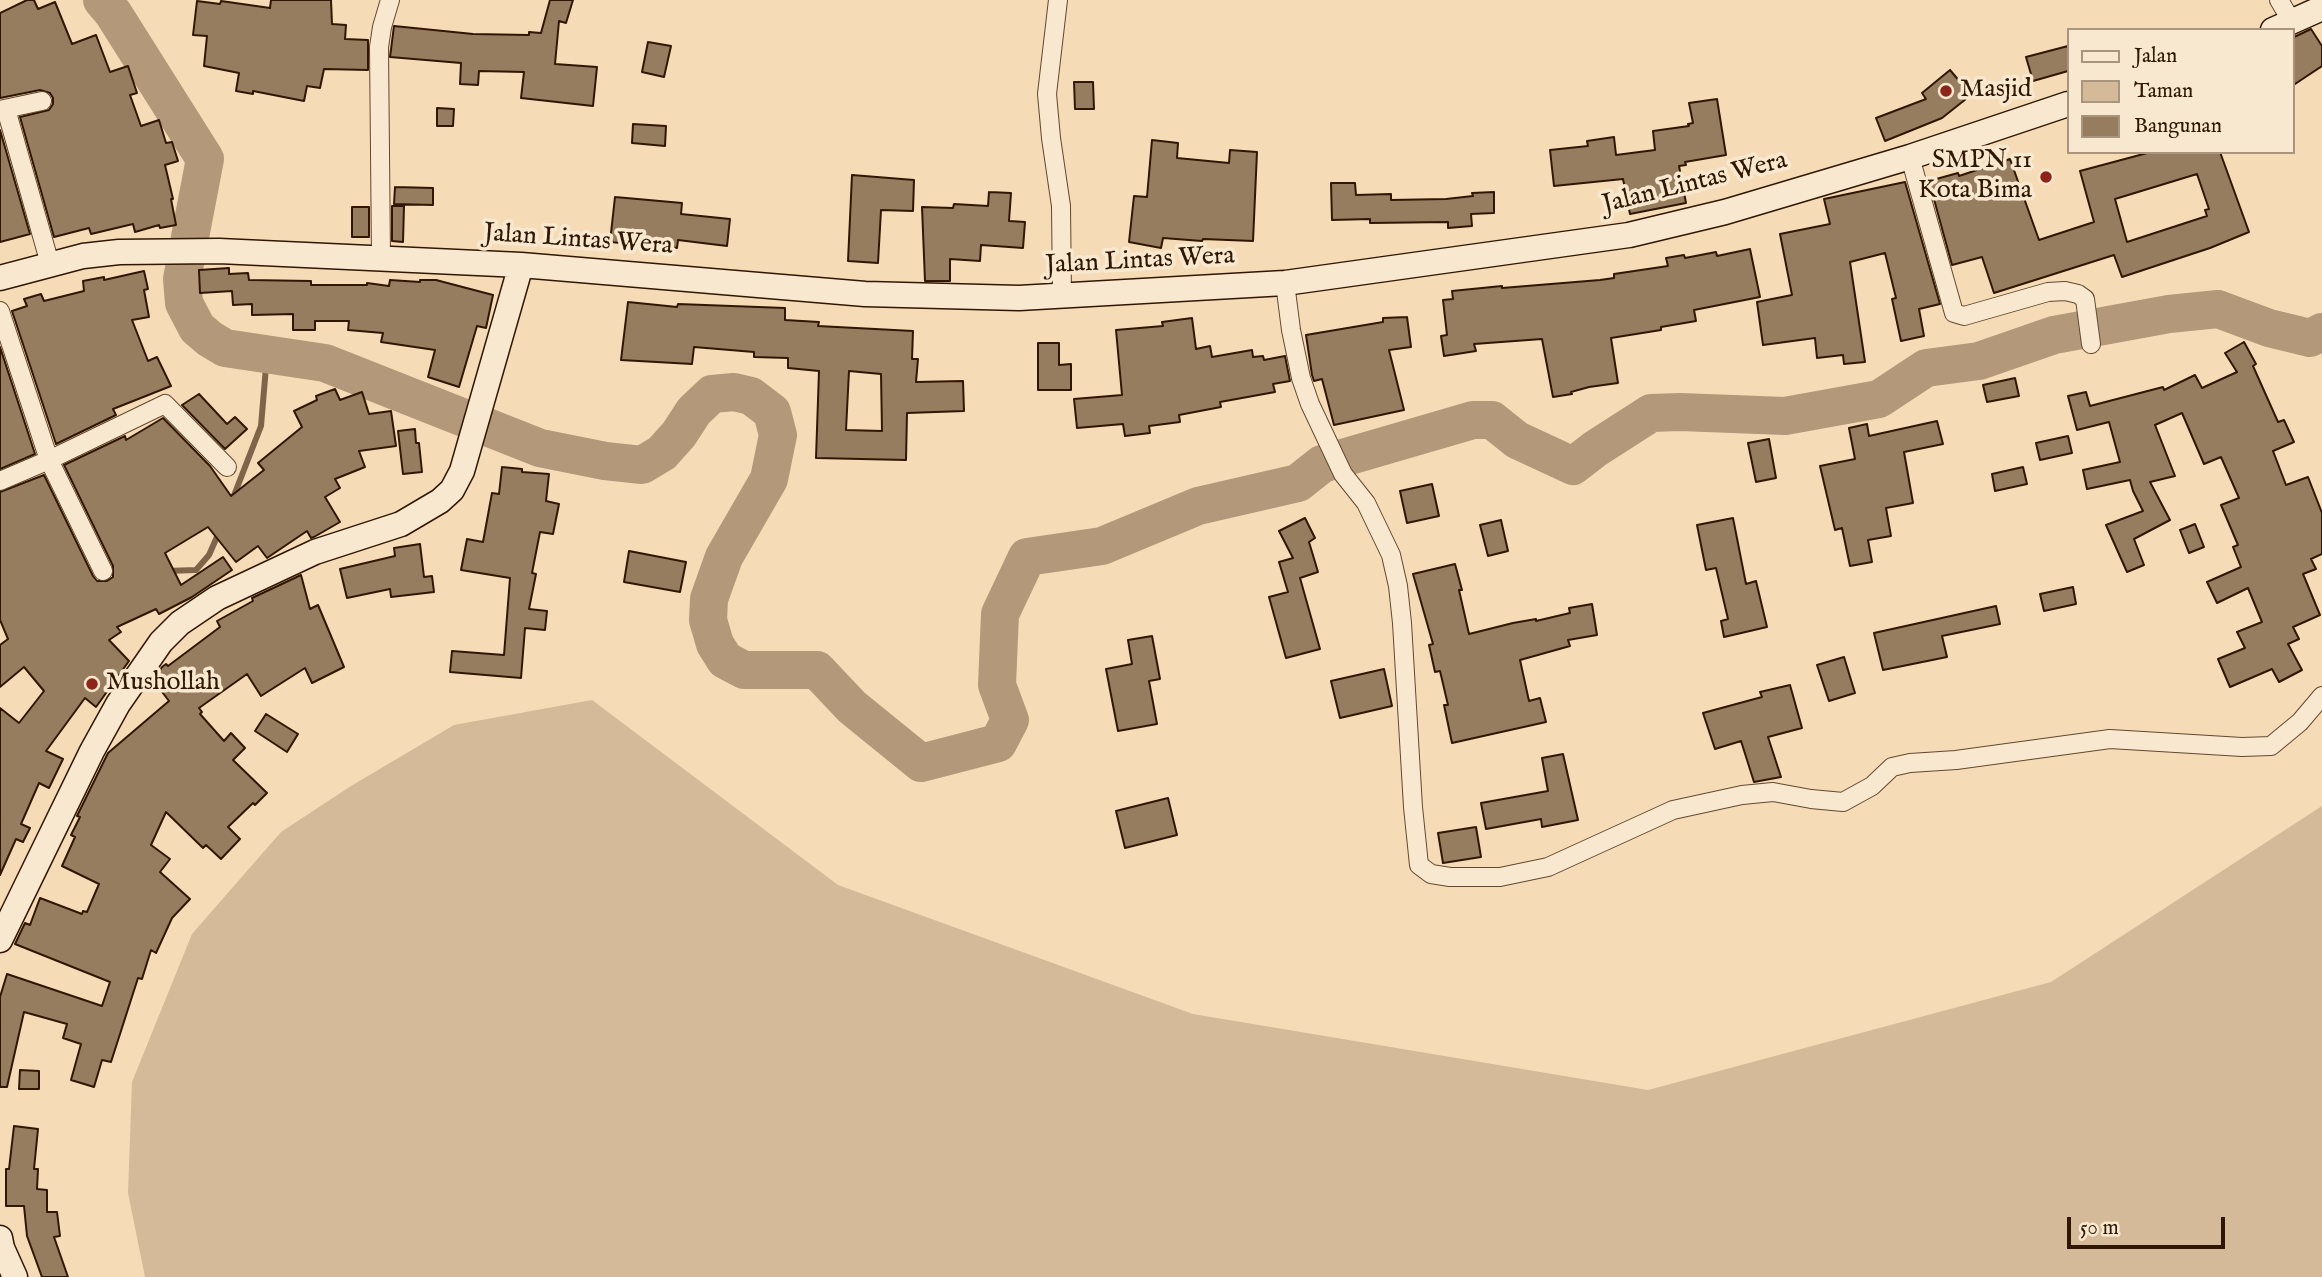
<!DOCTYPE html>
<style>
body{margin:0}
#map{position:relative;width:2322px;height:1277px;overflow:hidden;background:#f6dbb7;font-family:"IM FELL English",serif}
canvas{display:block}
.legend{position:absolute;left:2067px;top:28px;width:228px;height:126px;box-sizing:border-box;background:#f9e8d0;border:2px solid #a9947d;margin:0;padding:9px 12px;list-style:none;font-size:21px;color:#301700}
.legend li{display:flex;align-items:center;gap:14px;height:35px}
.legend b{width:35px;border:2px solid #a9947d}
.scale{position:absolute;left:2067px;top:1217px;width:158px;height:32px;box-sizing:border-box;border:4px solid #301700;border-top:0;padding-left:9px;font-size:21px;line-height:24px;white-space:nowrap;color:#301700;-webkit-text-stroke:5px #f9e8d0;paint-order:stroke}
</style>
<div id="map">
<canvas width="2322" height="1277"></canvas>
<ul class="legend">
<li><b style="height:9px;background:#f9e8d0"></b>Jalan</li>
<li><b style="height:19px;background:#d4ba98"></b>Taman</li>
<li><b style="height:19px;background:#977d5f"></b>Bangunan</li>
</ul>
<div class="scale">50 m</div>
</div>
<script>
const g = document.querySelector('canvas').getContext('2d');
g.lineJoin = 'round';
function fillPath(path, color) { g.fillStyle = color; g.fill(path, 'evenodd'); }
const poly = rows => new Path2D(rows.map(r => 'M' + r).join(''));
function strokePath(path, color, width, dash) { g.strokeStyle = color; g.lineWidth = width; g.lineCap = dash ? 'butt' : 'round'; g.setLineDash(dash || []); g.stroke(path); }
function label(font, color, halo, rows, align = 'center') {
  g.font = font + ' "IM FELL English",serif'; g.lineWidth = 7; g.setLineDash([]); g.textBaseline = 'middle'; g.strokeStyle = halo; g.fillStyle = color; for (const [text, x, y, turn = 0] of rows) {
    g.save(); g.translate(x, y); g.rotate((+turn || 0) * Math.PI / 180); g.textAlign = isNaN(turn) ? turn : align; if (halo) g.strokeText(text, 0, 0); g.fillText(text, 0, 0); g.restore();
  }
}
const green = poly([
 [592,700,838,885,1193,1014,1648,1090,2051,982,2322,806,2322,1277,145,1277,128,1193,132,1082,192,934,281,832,351,786,454,725]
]);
const stream = poly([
 [233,498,261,426,267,355],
 [166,571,196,570,209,555,220,530]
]);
const river = poly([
 [102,0,113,13,205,159,182,279,184,303,197,328,210,339,225,348,325,363,540,448,605,461,642,465,662,453,679,434,694,411,712,394,734,392,751,396,772,412,778,435,769,479,724,557,709,599,708,620,715,644,725,660,744,670,817,670,852,707,921,763,998,743,1010,720,997,685,1000,614,1027,557,1102,546,1198,506,1298,483,1322,464,1473,420,1492,420,1517,440,1573,466,1595,449,1651,413,1680,412,1785,416,1879,399,1926,368,1979,361,2054,335,2169,314,2218,309,2269,328,2310,338,2322,332]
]);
const building = poly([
 [27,0,34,0,38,9,55,2,72,44,96,35,110,72,128,66,137,93,130,95,141,126,159,120,166,143,172,142,178,161,165,165,173,199,171,199,176,225,160,228,159,225,135,232,133,224,91,234,89,228,54,237,20,117,49,110,53,104,53,98,50,93,40,90,0,98,0,13,27,0],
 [271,0,331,0,332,24,346,25,345,39,368,40,368,70,324,69,320,88,307,86,304,101,253,91,253,94,236,91,239,73,204,66,207,36,193,35,197,1,220,4,221,1,270,8,271,0],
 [550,0,573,0,566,23,559,21,555,64,597,67,593,106,521,98,524,72,479,71,478,85,460,84,461,63,390,57,394,26,473,34,529,35,529,32,541,33,550,0],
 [2311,29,2322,46,2322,66,2292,86,2292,38,2311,29],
 [648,42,671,46,664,77,642,72,648,42],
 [2068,46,2068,71,2033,81,2026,57,2068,46],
 [1950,70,1971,95,1942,118,1885,141,1876,118,1926,99,1922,93,1950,70],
 [1074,82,1093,82,1094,109,1075,109,1074,82],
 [1717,99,1726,155,1685,162,1686,165,1679,166,1686,203,1630,214,1623,179,1554,186,1550,150,1588,146,1587,141,1614,137,1616,155,1655,150,1653,131,1689,126,1688,124,1693,123,1689,103,1717,99],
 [437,108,454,109,453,126,437,126,437,108],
 [633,124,666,126,665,146,632,143,633,124],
 [0,130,30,234,0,242,0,130],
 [1152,140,1178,143,1177,158,1229,163,1230,150,1257,152,1253,241,1203,239,1202,241,1163,238,1161,248,1129,242,1134,196,1147,197,1152,140],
 [2151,152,2220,152,2249,232,2210,248,2122,277,2114,255,1994,293,1982,257,1952,265,1929,181,1958,173,1959,176,2010,159,2039,240,2094,222,2080,171,2151,152],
 [2197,174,2209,209,2205,210,2207,216,2127,242,2115,199,2197,174],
 [852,175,914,180,913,211,881,210,878,263,848,261,852,175],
 [1905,182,1940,304,1919,309,1924,336,1901,341,1892,299,1896,298,1885,253,1850,262,1865,362,1844,364,1843,355,1817,358,1815,338,1763,345,1757,302,1792,295,1780,234,1830,224,1824,199,1905,182],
 [1331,183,1355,183,1356,195,1391,194,1391,200,1446,199,1473,196,1472,193,1494,192,1494,213,1471,214,1472,226,1448,228,1448,222,1370,223,1370,219,1332,220,1331,183],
 [395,187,433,188,433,205,394,204,395,187],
 [989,192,1011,193,1009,221,1025,222,1023,248,981,245,980,261,950,259,950,281,925,281,922,207,953,208,954,204,988,206,989,192],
 [615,197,682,203,681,214,730,219,727,246,678,240,677,248,610,242,615,197],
 [392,206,404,206,403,242,392,241,392,206],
 [352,207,369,207,369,237,352,237,352,207],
 [1750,249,1760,297,1694,310,1696,321,1661,327,1661,330,1611,338,1618,383,1589,387,1571,392,1572,394,1553,397,1542,339,1474,344,1476,351,1444,356,1441,336,1447,335,1443,300,1453,299,1452,291,1502,286,1502,288,1600,280,1614,278,1614,274,1668,266,1666,258,1684,255,1685,258,1716,252,1717,256,1750,249],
 [229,268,229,274,248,273,249,280,311,281,311,285,367,285,367,283,389,286,390,280,420,282,420,280,436,280,493,295,486,328,477,326,459,387,428,377,435,350,381,342,383,333,348,330,349,321,315,321,315,330,293,330,293,314,252,315,252,304,233,305,232,291,200,293,199,270,229,268],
 [144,271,148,289,144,290,149,317,132,320,148,361,157,357,171,386,113,409,116,415,56,444,12,311,27,306,24,299,41,294,44,301,84,291,83,281,104,277,104,280,144,271],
 [628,302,677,307,678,304,785,308,785,320,819,322,818,326,913,331,912,359,918,359,916,382,963,381,964,411,907,413,906,460,816,458,819,371,788,368,788,358,754,357,754,352,694,347,692,364,621,360,628,302],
 [849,371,881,374,882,431,846,430,849,371],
 [1407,317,1411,347,1389,350,1404,410,1334,425,1322,379,1314,381,1312,375,1306,335,1383,322,1383,318,1407,317],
 [1192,318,1196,349,1210,346,1212,357,1252,350,1253,357,1263,356,1264,360,1285,356,1290,381,1273,384,1275,392,1220,402,1221,407,1179,415,1180,422,1149,426,1150,433,1125,436,1123,424,1077,428,1074,399,1122,395,1116,330,1163,326,1162,322,1192,318],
 [2244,342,2256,364,2253,366,2278,422,2284,420,2294,442,2273,451,2286,485,2308,477,2322,513,2322,554,2311,559,2316,569,2303,574,2320,615,2293,627,2299,639,2288,644,2302,670,2279,682,2272,669,2230,687,2218,659,2245,648,2237,632,2262,622,2248,588,2217,603,2207,582,2241,567,2233,547,2238,545,2221,505,2239,498,2221,457,2204,464,2182,413,2155,425,2175,476,2150,482,2170,520,2134,539,2144,565,2127,572,2106,525,2143,511,2133,491,2130,480,2087,489,2083,470,2120,462,2109,422,2077,430,2068,396,2086,392,2090,406,2163,387,2164,390,2195,375,2202,388,2237,372,2225,353,2244,342],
 [1038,343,1059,343,1059,365,1071,364,1071,390,1038,390,1038,343],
 [0,347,35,454,0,469,0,347],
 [2015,378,2019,396,1987,402,1983,385,2015,378],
 [335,389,340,400,362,392,369,414,391,411,396,446,359,451,365,467,335,479,340,488,325,497,340,522,314,537,311,538,307,531,267,558,258,546,236,562,208,527,165,553,181,585,223,557,232,570,192,597,159,614,156,609,117,627,121,632,109,640,129,661,96,707,85,698,46,751,63,759,49,788,39,783,21,824,30,828,23,842,16,839,0,875,0,708,19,723,44,691,24,667,0,687,0,645,8,639,0,620,0,492,44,475,93,576,97,581,107,581,113,577,113,566,64,465,125,436,126,440,163,418,210,466,231,496,264,470,258,463,302,427,294,411,317,400,316,396,335,389],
 [199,394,227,424,235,417,247,429,225,449,182,405,199,394],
 [1937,421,1943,444,1904,452,1913,503,1886,508,1891,536,1868,540,1872,562,1850,566,1842,528,1835,530,1820,466,1855,459,1849,428,1867,424,1869,436,1937,421],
 [415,429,416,443,419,443,422,472,403,474,398,431,415,429],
 [2068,436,2072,453,2040,460,2036,443,2068,436],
 [1769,439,1776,478,1756,482,1748,443,1769,439],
 [502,467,522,469,522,472,549,474,546,501,559,504,553,534,540,532,532,573,536,574,529,609,547,611,545,630,525,628,521,678,450,672,452,651,504,655,510,578,461,570,467,539,483,542,492,493,499,494,502,467],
 [2023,467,2027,484,1995,491,1992,474,2023,467],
 [1432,484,1439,516,1407,523,1400,491,1432,484],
 [1305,518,1315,538,1309,542,1318,572,1300,578,1320,649,1286,658,1269,597,1288,592,1279,562,1293,558,1279,531,1305,518],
 [1733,518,1746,584,1756,581,1767,627,1724,637,1721,621,1728,619,1716,568,1706,570,1697,525,1733,518],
 [1501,520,1508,551,1488,556,1480,525,1501,520],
 [2195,524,2204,547,2189,553,2180,530,2195,524],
 [420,544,424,577,432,576,434,592,391,597,390,589,347,598,340,569,395,556,394,548,420,544],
 [629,551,686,562,680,592,624,582,629,551],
 [1455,564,1462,590,1459,590,1469,634,1513,623,1536,619,1536,621,1570,613,1569,608,1592,604,1597,635,1568,640,1570,646,1520,660,1529,701,1540,698,1546,722,1452,743,1444,705,1448,705,1440,671,1435,672,1429,645,1433,644,1413,574,1455,564],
 [301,575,310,609,318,605,344,667,312,683,305,668,261,696,247,674,199,708,202,712,200,714,224,741,231,733,245,748,233,760,267,793,255,805,253,803,228,827,240,839,221,859,206,845,203,848,166,812,151,845,170,859,160,872,190,899,172,918,156,953,151,950,142,979,138,978,111,1062,102,1060,94,1087,71,1080,81,1044,63,1038,67,1024,24,1012,7,1087,0,1087,0,997,7,974,102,1006,110,982,15,944,25,923,30,925,40,898,82,914,83,911,87,912,99,884,62,866,75,837,71,835,80,817,77,816,108,753,169,701,153,680,162,667,166,664,168,666,220,627,217,621,253,601,252,598,301,575],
 [2073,587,2076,604,2044,611,2040,594,2073,587],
 [1996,606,2000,624,1942,636,1947,657,1883,670,1874,633,1996,606],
 [1152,636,1160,679,1149,681,1157,724,1118,731,1106,669,1132,664,1128,640,1152,636],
 [1844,657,1855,693,1829,701,1817,665,1844,657],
 [1384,669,1392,706,1340,718,1331,681,1384,669],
 [1790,685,1802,728,1768,737,1781,777,1754,782,1741,741,1715,749,1703,713,1762,697,1760,692,1790,685],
 [266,714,298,734,287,752,255,731,266,714],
 [1563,754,1578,820,1542,827,1541,819,1486,829,1481,803,1548,791,1542,758,1563,754],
 [1168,798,1177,835,1125,848,1116,811,1168,798],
 [1476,827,1481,857,1443,863,1438,833,1476,827],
 [20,1070,39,1071,39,1089,19,1089,20,1070],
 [14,1126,38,1129,34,1169,38,1169,37,1189,47,1190,47,1212,57,1212,60,1236,54,1237,68,1277,42,1277,27,1236,24,1206,6,1206,6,1169,9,1169,14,1126]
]);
const street = poly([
 [1058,0,1047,94,1051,138,1061,206,1062,297],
 [2279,0,2292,22],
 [6,109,50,264],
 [0,110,42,101],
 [1910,157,1954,313,1964,316,2048,292,2065,291,2078,294,2085,299,2091,344],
 [381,258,379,47,382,27,390,0],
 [1285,283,1291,330,1301,378,1310,404,1343,474,1366,503,1391,555,1398,586,1402,623,1413,807,1419,865,1431,874,1450,877,1500,877,1548,867,1673,810,1742,795,1773,792,1811,799,1843,802,1872,786,1892,767,1910,763,1956,760,2110,739,2242,747,2271,746,2300,722,2322,696],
 [0,311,49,460,103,571],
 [0,481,49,460,165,404,227,467]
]);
const secondary = poly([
 [2273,30,2322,8],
 [0,278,83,256,119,252,219,251,521,265,865,294,1019,298,1285,283,1629,235,1725,212,1910,157,2068,104],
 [0,940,92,751,118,704,161,642,180,623,217,598,315,552,401,524,440,501,452,490,462,471,521,265],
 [0,1238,2,1248,15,1277]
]);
const markers = [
 [1946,91,7,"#8f2418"],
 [2046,177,7,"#8f2418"],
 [92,684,7,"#8f2418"]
];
const poiNames = [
 ["Masjid",1960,91],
 ["SMPN 11",2032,162,"right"],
 ["Kota Bima",2032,192,"right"],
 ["Mushollah",106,684]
];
const streetNames = [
 ["Jalan Lintas Wera",1695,184,-14],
 ["Jalan Lintas Wera",578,241,4],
 ["Jalan Lintas Wera",1140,262,-3]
];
fillPath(green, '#d4ba98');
strokePath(stream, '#7f6449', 6);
strokePath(river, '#b39879', 38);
fillPath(building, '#977d5f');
strokePath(building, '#301700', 2);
strokePath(street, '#62482e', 20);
strokePath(secondary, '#301700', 27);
strokePath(street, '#f9e8d0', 18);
strokePath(secondary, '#f9e8d0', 24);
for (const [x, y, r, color] of markers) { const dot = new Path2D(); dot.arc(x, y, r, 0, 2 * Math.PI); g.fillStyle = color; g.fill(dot); strokePath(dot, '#f9e8d0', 2.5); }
label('26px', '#301700', '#f9e8d0', poiNames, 'left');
label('26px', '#301700', '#f9e8d0', streetNames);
</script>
